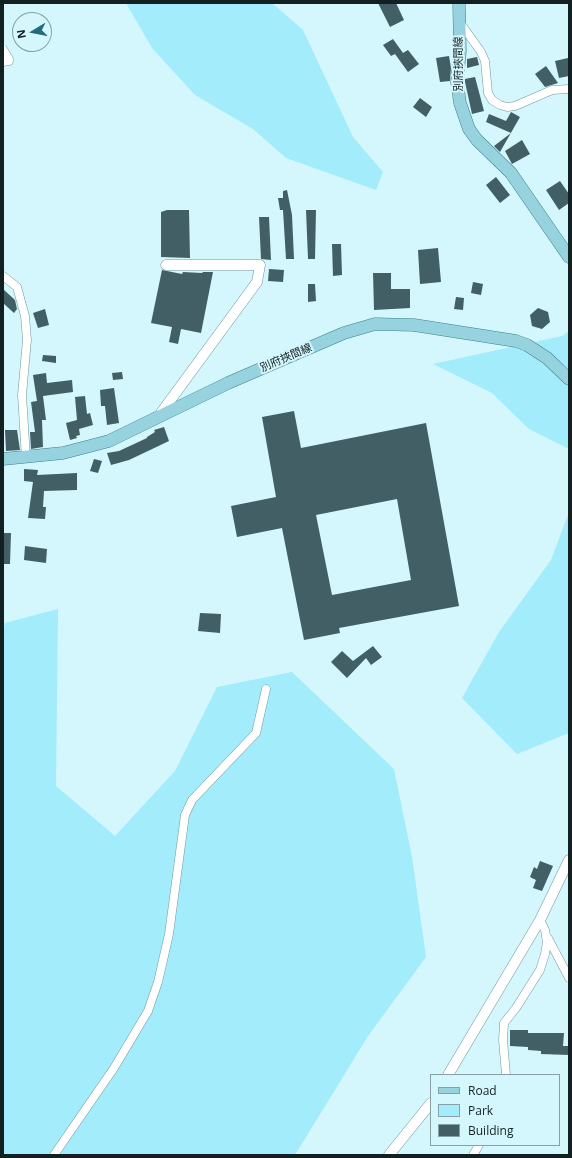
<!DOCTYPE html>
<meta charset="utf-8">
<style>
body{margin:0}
#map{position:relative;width:572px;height:1158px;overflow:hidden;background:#d4f6fd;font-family:"Open Sans",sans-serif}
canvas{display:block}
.frame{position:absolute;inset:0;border:4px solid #132022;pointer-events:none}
.legend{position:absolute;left:430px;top:1074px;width:130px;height:72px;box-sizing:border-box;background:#d4f6fd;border:1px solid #87a0a5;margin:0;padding:5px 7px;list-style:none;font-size:12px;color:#132022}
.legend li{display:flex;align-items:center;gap:8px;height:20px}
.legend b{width:20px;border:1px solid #87a0a5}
.north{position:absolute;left:12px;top:12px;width:40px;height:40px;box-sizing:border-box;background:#d4f6fd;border:1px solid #87a0a5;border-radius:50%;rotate:260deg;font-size:11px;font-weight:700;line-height:16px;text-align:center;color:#132022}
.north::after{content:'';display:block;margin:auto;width:14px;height:18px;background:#246c79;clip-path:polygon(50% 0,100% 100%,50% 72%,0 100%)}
</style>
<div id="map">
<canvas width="572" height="1158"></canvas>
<div class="frame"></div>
<ul class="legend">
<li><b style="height:5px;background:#97d3de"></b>Road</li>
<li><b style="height:11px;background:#a2ecfb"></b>Park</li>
<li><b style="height:11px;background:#415f65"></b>Building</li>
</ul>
<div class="north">N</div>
</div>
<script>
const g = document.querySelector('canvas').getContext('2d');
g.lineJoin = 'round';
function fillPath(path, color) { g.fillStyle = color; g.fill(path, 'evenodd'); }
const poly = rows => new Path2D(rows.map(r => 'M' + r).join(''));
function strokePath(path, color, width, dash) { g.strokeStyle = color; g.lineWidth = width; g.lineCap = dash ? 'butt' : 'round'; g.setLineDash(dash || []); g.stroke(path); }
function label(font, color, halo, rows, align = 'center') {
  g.font = font + ' "Open Sans","Noto Sans JP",sans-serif'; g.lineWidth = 4; g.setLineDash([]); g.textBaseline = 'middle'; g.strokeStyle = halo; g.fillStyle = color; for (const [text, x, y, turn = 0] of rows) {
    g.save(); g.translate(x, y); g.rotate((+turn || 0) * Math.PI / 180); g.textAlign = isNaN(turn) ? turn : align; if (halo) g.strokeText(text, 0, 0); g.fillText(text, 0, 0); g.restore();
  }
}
const green = poly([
 [126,3,272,3,303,30,353,137,383,172,376,190,286,158,253,129,195,95,152,48],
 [569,331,569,449,529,429,492,393,433,364,562,336],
 [568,515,569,733,517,754,462,698,499,632,551,560],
 [58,609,56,786,115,836,175,771,217,687,292,672,394,769,412,857,426,957,368,1036,295,1155,3,1155,3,632,5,623]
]);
const building = poly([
 [378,3,396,3,404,20,390,27],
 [393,39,403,53,408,50,419,64,408,72,395,54,391,56,383,45],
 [449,56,451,68,450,81,440,82,436,58],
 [477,57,479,65,467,68,467,59],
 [568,58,569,76,559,78,555,61],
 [546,66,558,83,545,87,535,74],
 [475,77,484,111,472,114,465,82,465,79],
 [420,98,432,107,426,117,413,107],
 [511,112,520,117,500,152,494,146,511,133,486,122,489,114,506,121],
 [522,140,530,154,512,164,505,151],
 [496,177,510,195,500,203,486,185],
 [560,181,569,194,569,203,559,210,546,190],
 [287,190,292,215,294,259,286,259,283,210,280,210,278,198,283,198,283,191],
 [167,210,189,210,190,258,161,257,161,212],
 [306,210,316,210,315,259,308,259],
 [259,217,269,217,271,260,261,259],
 [332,244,341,244,342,275,333,276],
 [438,248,441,282,420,284,418,250],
 [269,269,284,270,283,282,268,281],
 [162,270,182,274,183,272,202,273,203,272,213,272,201,333,181,329,178,344,169,342,172,327,151,323],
 [373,273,391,273,391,289,410,289,410,308,374,310],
 [473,282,483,284,481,295,471,293],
 [308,284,315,284,316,301,308,302],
 [3,289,15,300,17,309,14,313,3,303],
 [456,297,464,298,463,310,454,309],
 [538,308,548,312,550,322,542,329,532,326,530,315],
 [45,309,49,325,38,328,33,313],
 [43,355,56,356,56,363,42,361],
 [122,372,123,379,113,380,112,373],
 [46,373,47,383,72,380,73,392,43,396,46,420,42,420,43,447,31,449,30,432,35,432,31,402,37,401,33,375],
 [114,388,119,423,107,425,105,406,101,406,100,390],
 [85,396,87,414,90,413,93,425,79,429,80,435,76,436,77,438,70,440,66,423,77,420,75,397],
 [294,411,301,448,426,423,459,606,339,628,340,633,304,640,282,528,237,537,231,506,276,497,262,417],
 [397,499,411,580,332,595,316,515],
 [164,427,169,441,129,460,111,465,107,453,119,451,147,438,147,437,155,432,154,430],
 [5,430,17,430,20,450,6,451],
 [94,459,102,461,98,473,90,471],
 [24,469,38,470,37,475,77,473,77,490,44,491,43,507,46,507,45,519,28,518,33,482,24,481],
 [3,533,11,533,10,564,3,564],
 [25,546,47,549,46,563,24,560],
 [200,613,221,614,220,633,198,631],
 [373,646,382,657,371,665,366,658,347,678,331,662,342,651,353,661],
 [540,861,553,866,542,891,533,888,536,880,530,877,534,867,537,869],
 [510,1030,528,1030,528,1033,564,1033,563,1046,569,1046,569,1055,541,1054,541,1051,528,1050,528,1047,510,1046]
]);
const minor = poly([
 [459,21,481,52,485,61,488,93,492,100,500,105,507,107,515,106,552,90,569,89],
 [3,49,9,59,9,61,3,62],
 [3,276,17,287,25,316,27,340,22,395,26,458],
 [548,938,569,978],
 [506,1075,503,1040,504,1023,516,1008,540,970,545,954,547,942,545,930,540,920],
 [54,1155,114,1068,148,1011,158,982,169,934,185,815,192,800,256,733,266,689],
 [473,1155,479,1145]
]);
const tertiary = poly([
 [158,417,257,282,260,265,166,265],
 [448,1075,540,920,569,860],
 [389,1155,431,1103]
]);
const primary = poly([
 [459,3,460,51,457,82,460,103,469,129,477,140,511,173,569,257],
 [3,459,63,453,109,441,228,383,344,333,375,324,414,325,516,341,527,345,547,358,569,379]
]);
const streetNames = [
 ["別府挾間線",459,64,-90],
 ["別府挾間線",286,358,-23]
];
fillPath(green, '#a2ecfb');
fillPath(building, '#415f65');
strokePath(minor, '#75959b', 9);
strokePath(tertiary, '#75959b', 11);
strokePath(primary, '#3b818e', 13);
strokePath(minor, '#fff', 8);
strokePath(tertiary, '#fff', 10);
strokePath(primary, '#97d3de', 12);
label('11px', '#132022', '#d4f6fd', streetNames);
</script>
